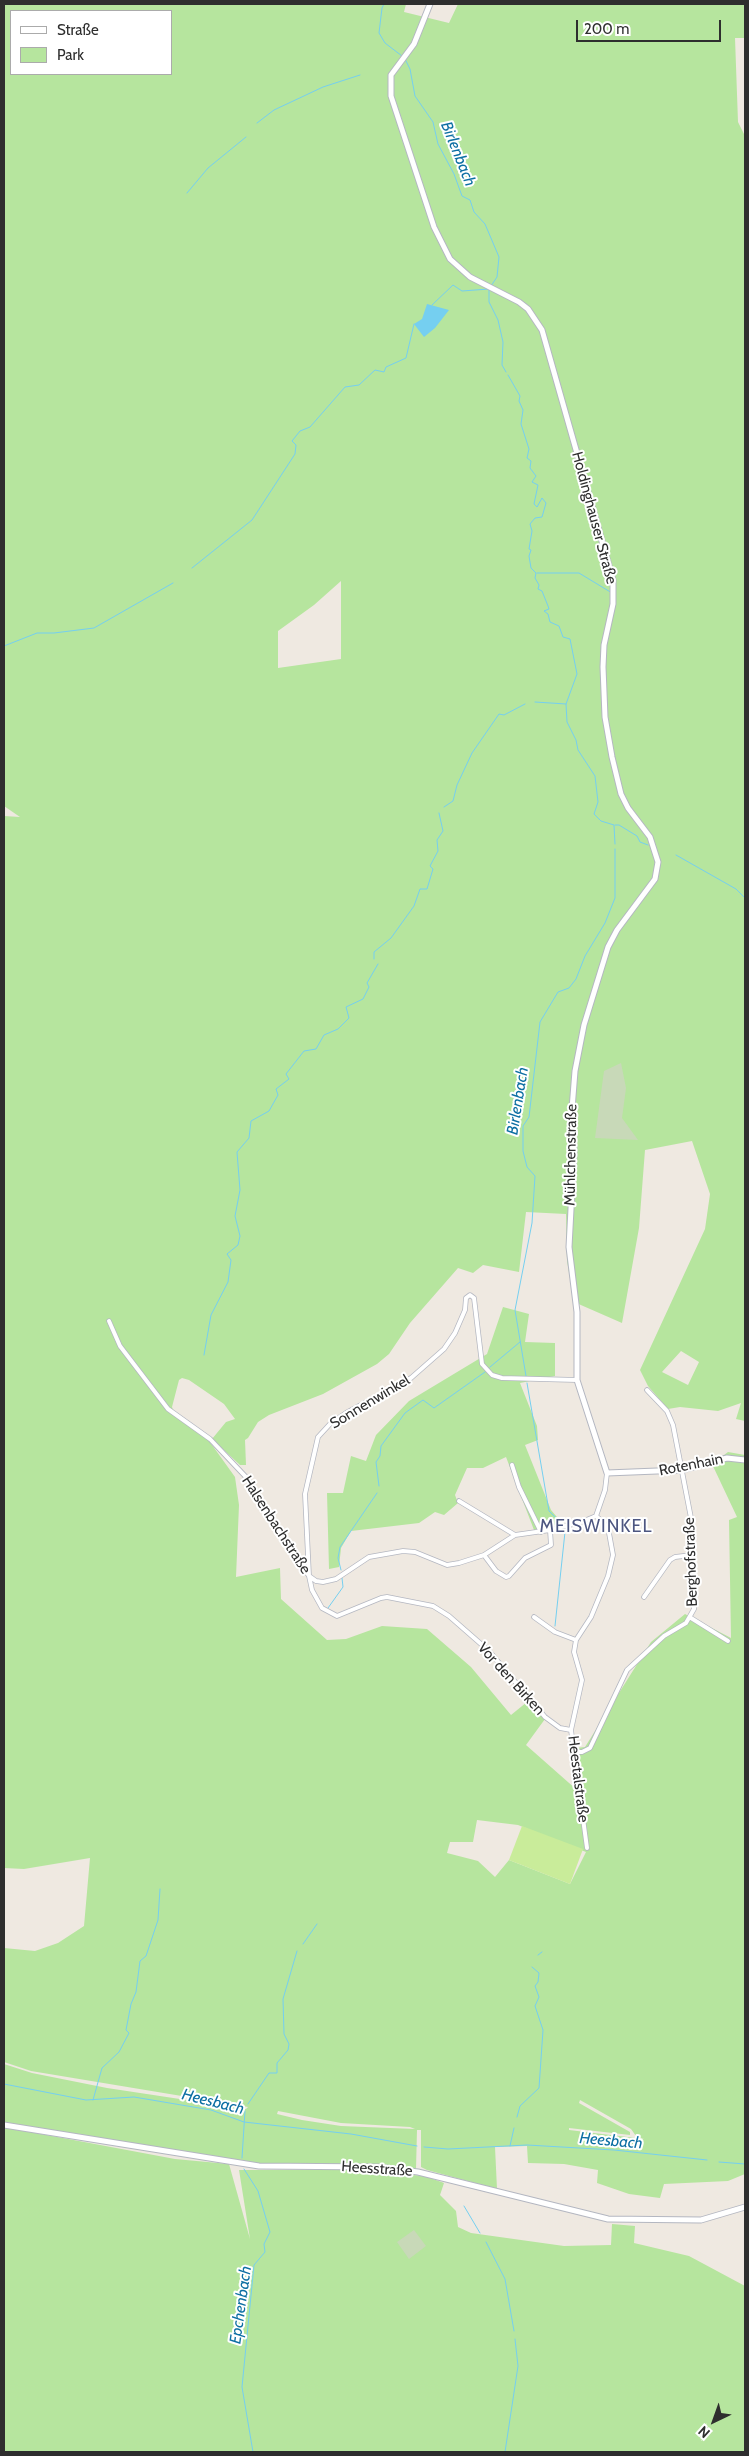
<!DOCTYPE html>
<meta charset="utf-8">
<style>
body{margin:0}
#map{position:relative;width:749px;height:2456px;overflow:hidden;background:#efe9e1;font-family:Cabin,sans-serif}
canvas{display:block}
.frame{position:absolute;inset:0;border:5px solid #2e2e2e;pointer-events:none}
.legend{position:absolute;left:10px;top:10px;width:162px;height:65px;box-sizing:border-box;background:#fff;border:1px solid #ababab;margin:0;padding:6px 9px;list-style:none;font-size:15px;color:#2e2e2e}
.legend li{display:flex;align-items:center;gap:10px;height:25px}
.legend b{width:25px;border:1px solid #ababab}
.north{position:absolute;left:689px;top:2396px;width:50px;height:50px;-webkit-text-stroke:4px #fff;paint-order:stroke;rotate:222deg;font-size:14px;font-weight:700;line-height:20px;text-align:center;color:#2e2e2e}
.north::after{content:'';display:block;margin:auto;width:18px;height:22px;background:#2e2e2e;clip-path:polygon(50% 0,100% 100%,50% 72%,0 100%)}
.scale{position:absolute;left:576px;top:20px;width:145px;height:22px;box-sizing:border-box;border:2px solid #2e2e2e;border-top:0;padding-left:6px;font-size:15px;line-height:18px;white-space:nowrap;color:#2e2e2e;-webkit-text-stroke:4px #fff;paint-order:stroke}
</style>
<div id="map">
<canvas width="749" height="2456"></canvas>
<div class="frame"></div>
<ul class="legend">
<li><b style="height:6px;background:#fff"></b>Straße</li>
<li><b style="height:14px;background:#b6e59e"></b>Park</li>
</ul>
<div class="north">N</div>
<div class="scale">200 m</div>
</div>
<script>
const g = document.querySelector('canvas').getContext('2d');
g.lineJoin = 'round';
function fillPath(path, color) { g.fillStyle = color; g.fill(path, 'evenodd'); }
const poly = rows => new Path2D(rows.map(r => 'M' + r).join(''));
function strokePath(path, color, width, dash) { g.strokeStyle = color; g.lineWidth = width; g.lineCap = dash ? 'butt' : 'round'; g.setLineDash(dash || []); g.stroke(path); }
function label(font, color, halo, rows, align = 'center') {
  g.font = font + ' Cabin,sans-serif'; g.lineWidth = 4; g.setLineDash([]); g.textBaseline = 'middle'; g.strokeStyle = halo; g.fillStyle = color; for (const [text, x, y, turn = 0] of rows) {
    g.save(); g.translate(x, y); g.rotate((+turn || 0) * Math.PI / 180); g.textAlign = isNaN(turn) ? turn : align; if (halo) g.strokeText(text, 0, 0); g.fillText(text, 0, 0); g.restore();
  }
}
const green = poly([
 [4,4,406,4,404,12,449,23,458,4,745,4,745,38,735,38,738,122,745,136,745,1421,736,1419,741,1403,718,1411,680,1407,668,1409,648,1386,640,1370,705,1229,710,1194,692,1141,645,1150,639,1228,622,1323,574,1302,567,1261,566,1214,526,1212,519,1272,483,1265,473,1273,458,1268,410,1323,389,1354,377,1364,323,1394,269,1415,258,1422,248,1438,245,1440,246,1465,240,1465,212,1439,226,1422,235,1419,224,1404,189,1380,182,1378,179,1380,172,1407,174,1412,202,1431,235,1477,239,1505,236,1577,280,1568,281,1599,327,1640,346,1639,382,1626,427,1629,471,1667,511,1715,527,1702,545,1719,526,1745,577,1790,576,1748,585,1747,651,1642,685,1614,731,1638,729,1520,737,1517,712,1464,728,1452,745,1455,745,2174,728,2181,664,2184,660,2198,629,2194,597,2183,598,2170,564,2164,528,2163,527,2146,495,2147,497,2189,427,2170,421,2167,421,2130,417,2130,416,2169,377,2164,257,2164,4,2122,4,2064,32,2073,107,2088,246,2109,248,2107,31,2071,4,2062,4,1948,35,1951,58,1943,84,1926,90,1858,24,1869,4,1868,4,816,20,817,4,806],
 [11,11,171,11,171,74,11,74],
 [341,581,341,659,278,668,278,631,314,605],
 [681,1351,699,1362,688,1385,662,1372],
 [477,1820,518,1825,586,1852,570,1884,509,1860,495,1877,478,1861,447,1853,450,1842,473,1842],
 [580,2100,631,2129,636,2136,644,2139,569,2130,569,2128,630,2135,630,2132,579,2103],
 [278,2111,341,2123,410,2127,415,2129,341,2126,302,2120,277,2114],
 [503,1307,529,1314,525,1342,555,1343,555,1376,520,1383,537,1426,538,1440,525,1445,551,1510,562,1523,534,1530,506,1457,483,1468,467,1468,455,1495,458,1503,444,1515,435,1512,419,1523,351,1531,341,1548,339,1567,329,1569,327,1493,343,1493,351,1456,366,1461,376,1435,409,1401,487,1354],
 [4,2127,175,2159,229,2164,250,2239,239,2170,352,2170,425,2176,444,2183,440,2195,456,2211,458,2227,471,2233,564,2246,611,2245,612,2224,635,2226,634,2243,689,2256,745,2286,745,2452,4,2452]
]);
const cemetery = poly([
 [621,1063,626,1088,622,1118,638,1140,595,1138,604,1071],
 [414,2230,426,2246,409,2259,397,2242]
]);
const pitch = poly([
 [522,1826,583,1849,570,1884,509,1860]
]);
const water = poly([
 [427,304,449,310,435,328,424,337,414,324,422,319]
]);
const stream = poly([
 [384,4,382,8,379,33,385,43,402,56],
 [405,59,410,69,415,96,433,122,438,144,454,174,462,196,470,200,474,212,485,224,499,257,497,277,491,286],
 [257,123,274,110,323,87,360,75],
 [187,193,208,168,246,137],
 [489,289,489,302,498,320,503,342,502,365,506,372],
 [432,305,453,285,462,291,489,289],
 [508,375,520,396,519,401,523,410,521,424,529,449,527,458,531,461,530,468,536,476,532,482,538,485,534,504,537,507,542,498,546,503,542,517,535,518,530,524,532,531,529,549,531,550,529,556,531,568,536,573,535,578,539,585,538,589,542,591,548,606,549,609,544,611,548,614,550,622,559,626,563,637,570,639,577,674,566,704,567,722,576,740,578,750,595,776,598,802,594,814,601,821,614,825,615,844],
 [192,568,252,520,295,454,296,445,292,441,300,431,310,427,345,387,359,385,375,370,384,372,386,367,406,358,414,324],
 [537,573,579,573,612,593],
 [4,646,37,633,54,633,94,628,173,583],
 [535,702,566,704],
 [444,807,453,801,457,785,472,753,499,714,504,715,525,704],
 [615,825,619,825,637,836,640,842,648,845],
 [676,855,736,889,745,898],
 [374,959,374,952,391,938,414,906,420,889,427,889,433,869,430,866,438,851,437,840,443,831,439,813],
 [204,1355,211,1315,228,1282,231,1260,227,1254,238,1245,240,1236,235,1216,240,1190,237,1152,249,1138,251,1121,269,1111,278,1095,276,1089,289,1079,286,1074,304,1051,316,1049,324,1035,338,1029,349,1018,346,1007,363,999,369,987,367,983,378,964],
 [490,1367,520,1342],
 [526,1376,515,1310,532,1223,535,1176,527,1167,523,1151,523,1126,529,1117,540,1022,558,992,569,988,576,979,585,956,605,923,615,898,615,849],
 [527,1383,549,1511,561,1523],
 [379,1486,376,1462,380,1456,381,1446,405,1413,423,1400,434,1408,485,1372],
 [341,1570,338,1558,340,1547,377,1493],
 [328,1608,343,1587,342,1578],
 [555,1626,565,1532],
 [303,1944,317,1924],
 [538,1955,542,1952],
 [4,2084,86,2100,134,2097,211,2110,244,2122,351,2134,417,2146],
 [93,2100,102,2068,119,2052,129,2033,126,2030,131,2004,136,1992,140,1961,146,1956,158,1920,160,1889],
 [248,2104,269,2073,277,2073,277,2063,288,2050,289,2044,284,2034,283,1999,297,1951],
 [517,2117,520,2106,539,2088,543,2030,535,2006,539,1997,535,1986,538,1982,539,1973,532,1967],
 [510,2146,514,2128],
 [424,2147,448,2149,527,2145,614,2150,707,2160],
 [242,2158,245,2111],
 [719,2162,745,2164],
 [244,2169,258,2191,270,2232,264,2244,265,2252,254,2265,242,2387,253,2452],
 [464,2206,480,2233],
 [486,2242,505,2279,514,2331],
 [505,2452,518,2366,515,2339]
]);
const street = poly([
 [109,1321,120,1346,168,1409,210,1439,245,1476,257,1492,271,1520,309,1576,316,1581,323,1582,336,1579,369,1557,403,1551,415,1552,447,1565,459,1563,484,1555,515,1535,550,1530,584,1521,596,1516,605,1490,607,1473],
 [512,1465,519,1487,541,1532],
 [459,1501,515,1535],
 [484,1555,496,1571,506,1577,509,1576,525,1558,551,1545,550,1530],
 [644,1597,670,1560,675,1557,692,1555],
 [534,1617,555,1632,576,1640],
 [691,1618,728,1641],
 [571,1730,560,1728,545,1717,489,1651,449,1616,433,1606,387,1597,381,1598,337,1616,322,1608,312,1590,309,1576,305,1494,318,1437,330,1424,346,1413,411,1378,444,1349,455,1333,465,1310,466,1298,470,1295,474,1298,482,1364,492,1375,502,1378,577,1380],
 [574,1752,582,1752,590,1748,627,1670,664,1636,686,1623,694,1609,691,1518,673,1425,667,1411,647,1390],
 [587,1848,571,1730,582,1680,574,1652,576,1640,591,1617,608,1576,613,1555,609,1533,604,1523,596,1516]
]);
const secondary = poly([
 [430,4,414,44,391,75,391,96,434,227,450,259,470,277,519,302,528,309,542,330,613,580,613,604,604,645,603,667,605,717,612,757,621,794,628,808,650,837,658,862,655,879,617,930,608,947,584,1025,575,1071,572,1109,574,1152,569,1247,577,1312,577,1380,607,1473,682,1470,727,1458,745,1460],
 [4,2125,259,2166,378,2167,418,2172,608,2219,701,2220,745,2207]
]);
const streetNames = [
 ["Holdinghauser Straße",594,518,75],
 ["Mühlchenstraße",571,1155,-89],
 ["Sonnenwinkel",370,1402,-31],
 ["Rotenhain",691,1465,-11],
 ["Halsenbachstraße",276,1525,57],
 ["Berghofstraße",691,1562,-92],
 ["Vor den Birken",511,1679,48],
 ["Heestalstraße",578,1779,83],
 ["Heesstraße",377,2169,4]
];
const waterNames = [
 ["Birlenbach",458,154,68],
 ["Birlenbach",518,1101,-81],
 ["Heesbach",213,2102,14],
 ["Heesbach",611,2141,5],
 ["Epchenbach",241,2305,-82]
];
const quarterNames = [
 ["MEISWINKEL",596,1527]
];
fillPath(green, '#b6e59e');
fillPath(cemetery, '#c8d9b8');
fillPath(pitch, '#c9ec9a');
fillPath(water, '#75cff0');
strokePath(stream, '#75cff0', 1);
strokePath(street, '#b4b7c1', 5.5);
strokePath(secondary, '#b4b7c1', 7);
strokePath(street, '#fff', 4);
strokePath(secondary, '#fff', 5);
label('15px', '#2e2e2e', '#fff', streetNames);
label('italic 16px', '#0d6fa3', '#fff', waterNames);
g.letterSpacing = '1px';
label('18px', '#4d5680', '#fff', quarterNames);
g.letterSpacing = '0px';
</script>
